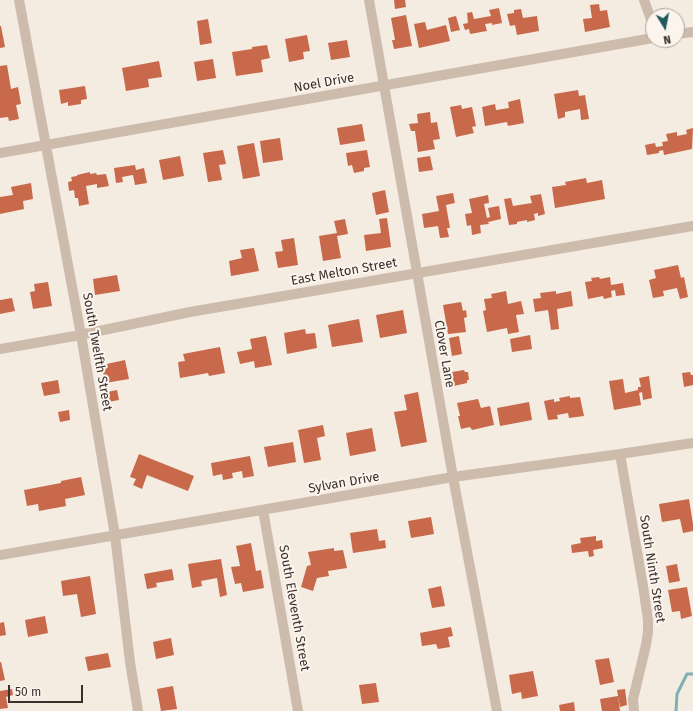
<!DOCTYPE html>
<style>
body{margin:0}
#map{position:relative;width:693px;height:711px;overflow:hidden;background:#f4ebe1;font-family:"Fira Sans",sans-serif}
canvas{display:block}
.north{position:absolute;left:645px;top:8px;width:40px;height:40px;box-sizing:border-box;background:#fbf5ee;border:1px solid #aea6a0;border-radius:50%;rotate:170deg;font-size:11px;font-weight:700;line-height:16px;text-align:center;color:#3b302b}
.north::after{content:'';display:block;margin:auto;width:14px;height:18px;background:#1f5a5e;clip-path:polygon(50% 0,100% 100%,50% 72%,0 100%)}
.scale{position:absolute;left:8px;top:685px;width:75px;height:18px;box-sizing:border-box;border:2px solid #3b302b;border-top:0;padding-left:5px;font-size:12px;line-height:14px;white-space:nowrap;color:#3b302b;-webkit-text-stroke:3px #fbf5ee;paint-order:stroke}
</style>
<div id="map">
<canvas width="693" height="711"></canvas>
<div class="north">N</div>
<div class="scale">50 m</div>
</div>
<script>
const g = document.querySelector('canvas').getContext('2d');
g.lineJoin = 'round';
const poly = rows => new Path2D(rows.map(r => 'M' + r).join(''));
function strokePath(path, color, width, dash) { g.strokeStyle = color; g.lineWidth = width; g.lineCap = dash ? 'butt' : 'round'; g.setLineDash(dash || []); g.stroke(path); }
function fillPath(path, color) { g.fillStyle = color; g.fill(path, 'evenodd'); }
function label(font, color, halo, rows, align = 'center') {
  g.font = font + ' "Fira Sans",sans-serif'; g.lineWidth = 4; g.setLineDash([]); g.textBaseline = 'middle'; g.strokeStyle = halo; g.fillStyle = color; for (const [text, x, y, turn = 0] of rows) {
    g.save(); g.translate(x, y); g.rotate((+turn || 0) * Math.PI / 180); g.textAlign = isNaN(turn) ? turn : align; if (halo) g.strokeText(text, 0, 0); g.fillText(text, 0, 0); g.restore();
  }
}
const stream = poly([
 [676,711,677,694,687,674,693,674]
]);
const building = poly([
 [394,0,405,0,406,7,395,9],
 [599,4,600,11,607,10,610,27,585,32,583,19,592,18,590,5],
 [499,8,502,23,492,25,492,23,485,24,487,31,470,34,469,29,465,30,463,24,468,23,467,13,472,12,474,19,491,16,489,10],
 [521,9,523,18,537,16,539,31,517,35,515,25,510,26,507,14,514,13,514,10],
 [406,15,412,46,394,49,392,40,395,40,391,18],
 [456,16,460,30,451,32,448,18],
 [208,19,212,43,200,45,197,21],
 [425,22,427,30,446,25,450,41,419,48,414,24],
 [0,26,1,26,5,47,0,48],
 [307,35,310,51,303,52,304,59,289,62,285,39],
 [347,40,350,57,331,60,328,43],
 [267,45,270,58,261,60,263,72,236,76,232,52,252,49,252,47],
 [213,59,216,78,197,81,194,62],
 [159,61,162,77,148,79,149,87,126,91,122,68],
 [7,65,11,89,18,87,21,104,16,105,19,119,9,121,8,117,0,118,0,66],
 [85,86,87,99,81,100,81,104,68,106,68,102,61,104,59,90],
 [578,90,579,96,585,95,589,119,581,120,580,109,565,112,565,117,558,119,554,94],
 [520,99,524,123,508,126,507,122,485,126,482,107,495,104,496,110,509,108,508,102],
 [461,105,462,109,472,107,476,126,472,127,474,133,456,137,450,107],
 [430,112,431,123,437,122,440,139,433,140,435,149,418,152,415,131,411,131,409,124,418,123,417,114],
 [362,124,365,141,340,145,337,128],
 [693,128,692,149,664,155,663,150,659,151,659,153,647,155,645,145,655,143,656,147,663,146,662,142,668,141,666,134,677,132,677,136,687,134,686,130],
 [280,138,283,160,263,163,260,141],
 [254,143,260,176,243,179,237,146],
 [223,150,226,164,219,165,222,180,208,182,203,153],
 [367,150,370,167,364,168,364,171,354,173,352,165,348,166,346,153],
 [180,156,184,176,163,180,159,160],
 [430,156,433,170,419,172,417,158],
 [135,165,136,170,144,168,147,183,135,185,133,175,122,177,123,182,116,183,114,168],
 [90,172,90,174,96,173,97,175,106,174,109,186,97,188,97,184,86,186,89,204,79,206,78,198,75,198,74,190,69,191,68,182,72,181,71,177,77,176,77,175],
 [586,178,587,183,602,180,605,199,555,208,552,187,566,185,565,182],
 [31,183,33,199,23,201,24,209,0,214,0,197,13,195,11,187],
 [385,190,389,212,376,215,372,193],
 [453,193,455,203,446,205,450,228,447,228,449,237,440,238,438,226,424,228,422,214,439,211,436,196],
 [541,194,545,214,538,216,538,213,534,214,535,220,527,222,527,220,517,222,517,224,509,225,504,199,511,198,513,206,532,203,530,196],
 [488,195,489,203,484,204,487,218,490,217,488,208,499,206,501,219,488,222,489,224,480,225,481,233,472,235,471,225,467,226,465,214,472,213,469,199],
 [387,218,391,247,366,251,364,235,381,233,379,219],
 [345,219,348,234,337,236,341,258,323,261,319,236,337,233,334,221],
 [294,238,298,265,278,268,275,252,283,251,281,240],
 [254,248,259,271,231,276,229,261,242,258,240,250],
 [678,265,681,278,684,277,688,297,680,299,677,288,663,291,664,296,653,298,649,280,656,278,654,270],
 [117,275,120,291,95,295,93,279],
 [599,277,600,279,610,277,611,285,623,283,625,295,616,296,615,290,611,291,612,297,604,299,603,296,588,299,585,282,592,281,591,278],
 [48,282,52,306,33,309,30,292,35,291,34,284],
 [506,291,508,304,521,301,524,314,516,315,519,332,508,334,507,328,487,332,483,311,486,310,484,299,492,298,491,294],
 [556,291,556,294,571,291,573,306,557,309,559,329,551,330,548,310,535,312,533,299,541,298,540,293],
 [12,298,15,311,0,314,0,300],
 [461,302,463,311,466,310,467,317,464,318,466,332,448,334,443,305],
 [403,310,407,333,380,338,376,315],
 [359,319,363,342,332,347,328,325],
 [305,329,306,334,315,333,317,348,287,354,284,333],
 [530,335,532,349,512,352,510,339],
 [266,336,272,365,255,368,254,361,240,364,237,352,252,349,250,339],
 [459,336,462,354,452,356,449,338],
 [220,347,225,373,209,376,208,373,180,378,178,362,185,361,183,354],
 [125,360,129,379,105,383,102,365],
 [464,370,465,372,468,372,469,380,467,380,467,383,454,386,452,372],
 [690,372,691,375,693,375,693,385,684,387,682,373],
 [649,376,652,398,643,400,642,392,639,393,641,405,614,410,609,381,623,379,625,393,638,390,638,387,641,387,639,378],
 [58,380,60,393,44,396,41,383],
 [117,390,119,400,108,402,107,392],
 [418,392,427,442,401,447,394,412,407,410,404,395],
 [570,396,570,398,580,397,584,416,569,418,568,413,557,415,558,419,548,420,544,401,554,399,554,402,560,401,559,398],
 [478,399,481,408,490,406,494,425,472,430,470,427,461,429,458,416,460,416,457,403],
 [529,402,532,420,500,426,497,408],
 [69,410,70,420,60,422,58,412],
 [323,425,325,436,317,438,321,460,304,463,298,430],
 [372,428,376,451,350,456,346,433],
 [293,442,296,462,268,467,264,447],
 [139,454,194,476,188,491,147,475,142,489,133,485,136,479,130,477],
 [250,456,254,476,243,478,242,471,232,473,233,478,223,480,222,474,213,476,211,463],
 [81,477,85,495,65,499,66,506,39,511,38,504,27,506,24,490,61,483,61,481],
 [689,499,693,524,693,531,683,533,680,519,662,522,659,504],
 [431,517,434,534,411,538,408,521],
 [377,529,379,541,385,540,386,548,353,553,350,533],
 [596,536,596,541,602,540,603,548,593,550,594,556,589,557,588,551,572,553,571,545,581,543,580,538],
 [251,543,256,571,261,570,264,588,243,592,241,583,235,584,231,567,240,566,236,546],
 [334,548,334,551,343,550,347,568,328,571,329,576,317,578,313,591,301,587,307,566,311,565,308,552],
 [221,559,227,595,220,597,217,578,201,581,202,586,192,588,188,564],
 [677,564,680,581,669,583,666,566],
 [172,569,174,580,156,583,157,587,147,589,144,574],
 [90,576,96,614,81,617,77,594,63,596,61,581],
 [441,586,445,606,432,608,428,589],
 [687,587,692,616,681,619,680,611,672,612,668,590],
 [45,616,48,633,28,637,25,620],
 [4,622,6,635,0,636,0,623],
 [451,627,453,636,448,637,450,647,438,649,436,644,422,646,420,633],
 [171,638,174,655,156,659,153,642],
 [108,653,111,667,88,671,85,657],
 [609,658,614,682,600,685,595,660],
 [0,662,1,662,5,680,0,681],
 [533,671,538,696,522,699,521,692,512,694,509,675],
 [376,683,379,702,362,704,359,685],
 [173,686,177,709,161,711,157,689],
 [12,689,13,695,6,697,8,708,0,709,0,691],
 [625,689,627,705,620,707,617,690],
 [618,696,620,711,602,711,600,699],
 [574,702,575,711,560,711,559,705]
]);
const street = poly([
 [19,0,81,335,115,535,130,662,138,711],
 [369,0,453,477,497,711],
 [644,0,653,25],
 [677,34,693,32],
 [0,153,653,38],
 [0,349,75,336,190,312,693,226],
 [620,454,643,586,648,620,648,632,646,645,635,691,633,699,634,711],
 [263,510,298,711],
 [0,555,453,477,620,454,693,443]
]);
const streetNames = [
 ["Noel Drive",324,83,-10],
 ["East Melton Street",344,272,-10],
 ["South Twelfth Street",97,352,80],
 ["Clover Lane",444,354,80],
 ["Sylvan Drive",344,483,-10],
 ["South Ninth Street",652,569,81],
 ["South Eleventh Street",294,608,80]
];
strokePath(stream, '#7fb0b2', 3);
fillPath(building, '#c8694b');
strokePath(street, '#cdbbac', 10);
label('13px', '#3b302b', '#fbf5ee', streetNames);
</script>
